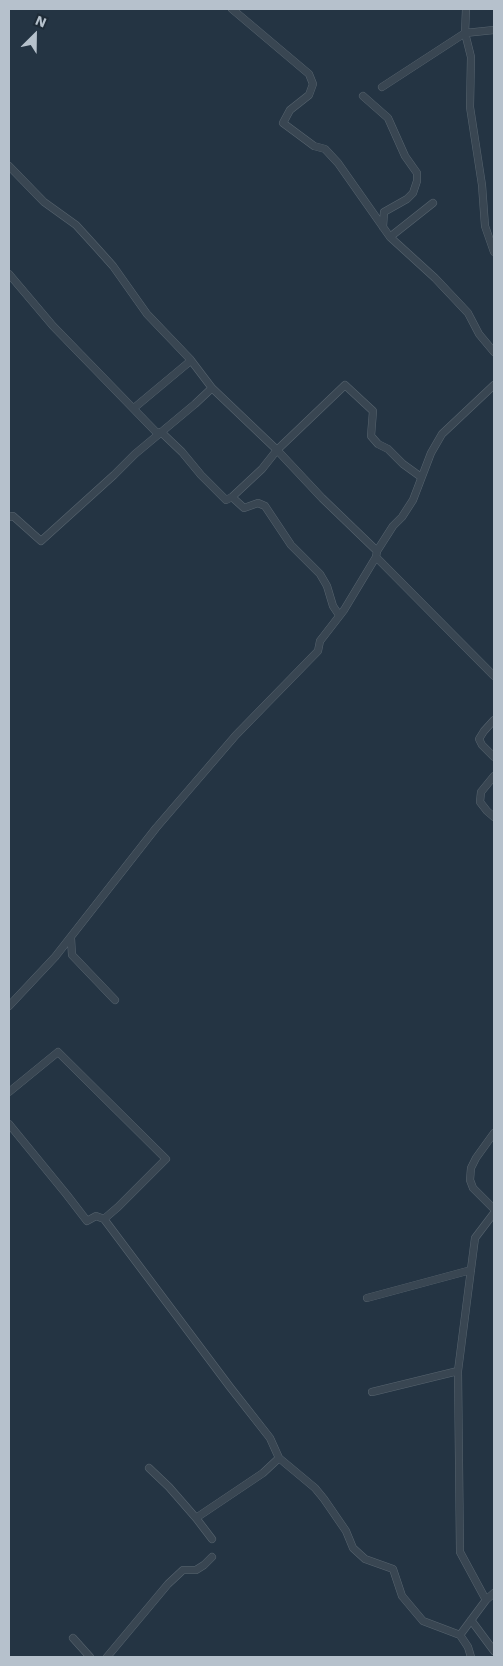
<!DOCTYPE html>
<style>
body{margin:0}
#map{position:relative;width:503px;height:1666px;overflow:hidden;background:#243443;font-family:"Work Sans",sans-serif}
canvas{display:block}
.frame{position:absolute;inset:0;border:10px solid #b6c1cc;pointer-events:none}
.north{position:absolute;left:10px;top:10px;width:50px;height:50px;-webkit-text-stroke:4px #1e2b37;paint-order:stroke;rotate:23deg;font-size:14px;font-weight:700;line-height:20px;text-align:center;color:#b6c1cc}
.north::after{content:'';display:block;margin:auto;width:18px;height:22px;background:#b6c1cc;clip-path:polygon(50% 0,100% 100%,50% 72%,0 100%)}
</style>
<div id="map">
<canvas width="503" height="1666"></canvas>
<div class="frame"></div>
<div class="north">N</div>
</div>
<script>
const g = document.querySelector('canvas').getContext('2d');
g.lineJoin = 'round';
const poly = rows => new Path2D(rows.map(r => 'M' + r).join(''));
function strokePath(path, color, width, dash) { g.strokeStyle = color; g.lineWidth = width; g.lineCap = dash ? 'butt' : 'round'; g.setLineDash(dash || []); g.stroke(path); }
const minor = poly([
 [232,9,309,74,313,84,309,95,290,110,283,123,314,146,325,149,338,163,390,237,435,278,468,313,479,334,494,352],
 [466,9,465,33,471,57,470,107,482,185,485,226,494,252],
 [382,87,465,33,494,30],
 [363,96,388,118,405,156,417,173,417,181,413,193,407,199,384,212,383,227],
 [9,166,44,202,76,225,96,247,113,266,147,314,190,359,212,388],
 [390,237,433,203],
 [9,274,53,326,157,433,161,432,182,452,201,475,226,500,232,497,244,508,258,503,265,506,291,545,320,574,327,586,333,606,339,615],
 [134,408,188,363,190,359],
 [232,497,262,469,277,450,322,498,377,551],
 [9,517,13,516,41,541,114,475,135,454,195,404,212,388,277,450,345,385,373,411,371,436,378,444,388,449,403,464,421,477],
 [376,557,494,676],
 [494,720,484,731,479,739,482,745,494,757],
 [494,776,481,792,480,802,487,811,494,817],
 [71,938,72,955,115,1000],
 [9,1006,55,957,156,828,236,735,318,651,320,641,344,610,376,557,377,551,393,526,402,517,413,500,431,453,442,434,494,385],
 [9,1092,58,1052,166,1159,118,1207,104,1219],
 [9,1124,67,1195,87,1221,96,1216,104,1219,230,1387,270,1438,279,1458,315,1488,324,1499,346,1531,353,1548,365,1559,393,1569,402,1596,423,1621,460,1635,468,1647,471,1657],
 [494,1133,476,1158,471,1168,470,1180,473,1188,494,1209],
 [367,1298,471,1270],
 [372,1392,458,1371],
 [149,1468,169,1487,196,1518,212,1539],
 [196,1518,263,1473,279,1458],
 [486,1600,460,1552,458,1371,475,1238,494,1213],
 [471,1620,494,1651],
 [460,1635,486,1600,494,1593],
 [73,1638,90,1657],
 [107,1657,168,1584,183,1570,196,1570,204,1565,212,1557]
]);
strokePath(minor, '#57646f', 8);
strokePath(minor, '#394652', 7);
</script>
